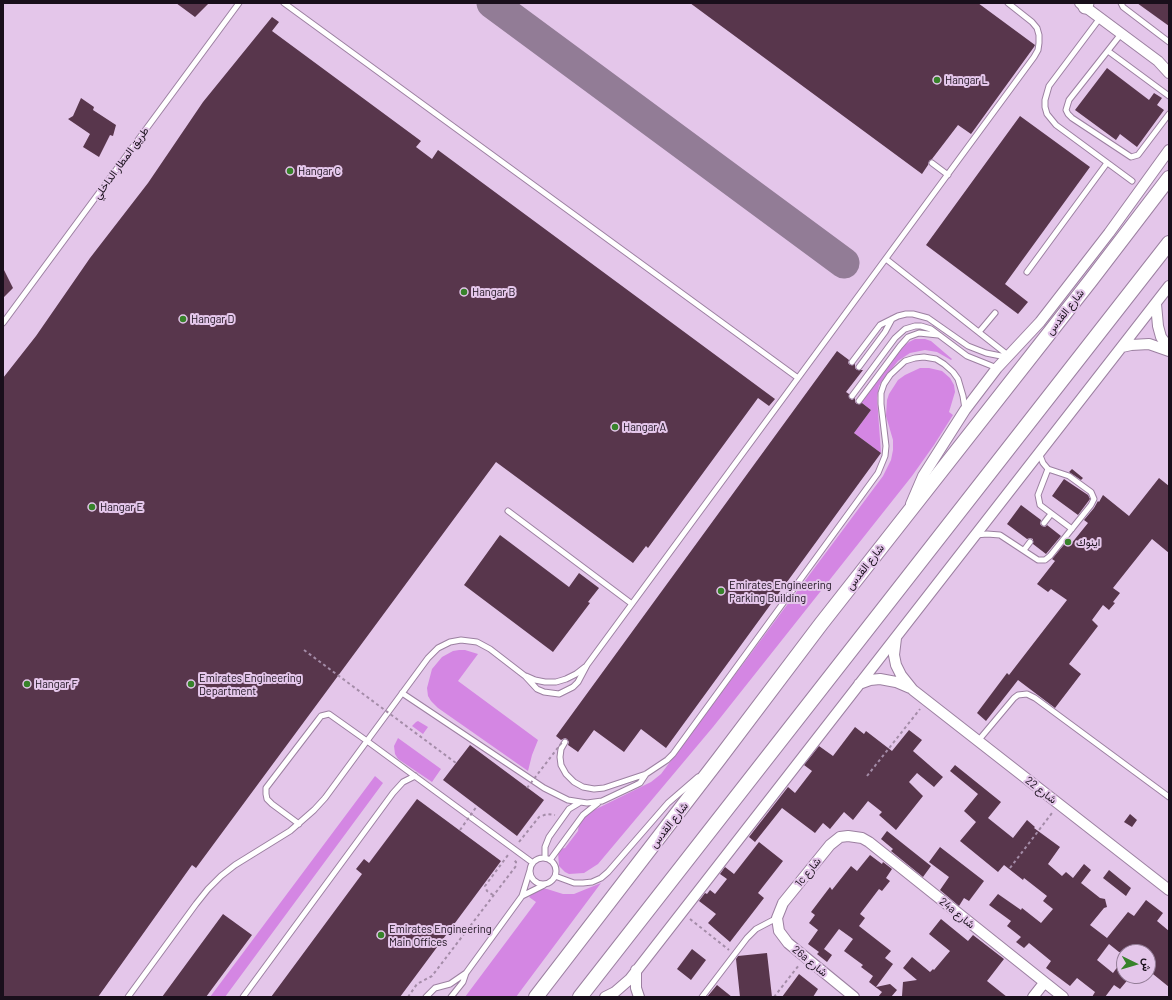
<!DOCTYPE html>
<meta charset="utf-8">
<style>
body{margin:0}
#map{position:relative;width:1172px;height:1000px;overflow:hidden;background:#e4c6ea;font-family:Barlow,Vazirmatn,sans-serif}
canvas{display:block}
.frame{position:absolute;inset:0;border:4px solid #190f1b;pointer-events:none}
.north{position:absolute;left:1116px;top:944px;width:40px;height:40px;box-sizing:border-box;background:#e4c6ea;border:1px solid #937d97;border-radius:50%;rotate:95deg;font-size:11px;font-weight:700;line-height:16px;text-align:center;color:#190f1b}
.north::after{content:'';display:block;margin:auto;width:14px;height:18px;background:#37822a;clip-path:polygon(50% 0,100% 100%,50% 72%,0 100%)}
</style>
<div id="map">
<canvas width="1172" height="1000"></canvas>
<div class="frame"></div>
<div class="north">ش</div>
</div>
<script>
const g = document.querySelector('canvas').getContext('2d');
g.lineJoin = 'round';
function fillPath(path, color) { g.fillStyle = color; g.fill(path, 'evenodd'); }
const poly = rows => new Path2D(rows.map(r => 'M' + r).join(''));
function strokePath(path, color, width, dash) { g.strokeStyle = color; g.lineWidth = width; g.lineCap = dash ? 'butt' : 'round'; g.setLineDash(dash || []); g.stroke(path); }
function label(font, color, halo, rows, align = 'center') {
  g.font = font + ' Barlow,Vazirmatn,sans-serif'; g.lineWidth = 4; g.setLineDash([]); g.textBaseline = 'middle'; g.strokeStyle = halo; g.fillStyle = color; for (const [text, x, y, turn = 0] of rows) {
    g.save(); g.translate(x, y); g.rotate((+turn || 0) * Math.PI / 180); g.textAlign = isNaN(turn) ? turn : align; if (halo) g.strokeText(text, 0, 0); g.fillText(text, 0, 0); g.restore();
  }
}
const green = poly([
 [915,339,925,339,931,341,952,359,951,360,937,352,925,350,910,353,898,361,882,381,879,386,877,398,881,453,854,433,871,410,861,402,900,349,909,342],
 [920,368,929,368,942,371,950,378,954,385,955,392,949,412,953,415,934,445,912,476,713,727,598,864,584,873,569,874,565,872,559,866,558,852,560,849,565,848,578,831,579,823,590,812,651,782,661,774,883,476,891,460,893,450,893,440,886,416,887,400,889,394,898,380,905,375],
 [459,650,465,650,478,654,458,681,538,740,532,755,528,771,438,708,431,701,428,696,427,688,432,669,442,657,453,651],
 [418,721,428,727,423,734,412,726,416,722],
 [398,738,441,769,432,782,398,759,395,754,394,746],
 [375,776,383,783,225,997,210,997],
 [601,883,516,997,465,997,536,902,529,897,533,893,542,889,547,889,563,894,574,894]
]);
const taxiway = poly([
 [492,3,844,263]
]);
const building = poly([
 [176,3,209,3,195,17],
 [690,3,978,3,1035,45,1034,47,971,134,958,125,932,159,929,161,928,165,922,174],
 [1137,3,1169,3,1169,26],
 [272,17,279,22,272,31,421,141,416,147,432,159,438,150,775,399,769,406,758,398,648,548,646,546,633,563,496,462,196,868,192,865,98,997,3,997,3,378,36,336,90,258,148,183,203,102],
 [1107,68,1149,100,1154,93,1162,98,1157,105,1164,110,1137,147,1120,134,1116,140,1075,110],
 [81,98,94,107,93,110,116,125,113,136,110,135,99,157,83,147,90,134,68,119,73,116],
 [1020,116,1090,167,1005,284,1028,302,1018,314,926,245],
 [3,268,13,288,3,298],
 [837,351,849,360,848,363,850,365,855,364,855,368,857,370,863,370,846,392,849,394,849,398,852,400,855,398,855,402,857,404,862,403,871,410,854,433,881,453,666,748,641,729,624,752,594,730,578,752,568,745,569,742,567,739,565,738,561,740,556,736],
 [1072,469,1083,478,1081,480,1069,472],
 [1159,478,1169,486,1169,553,1152,539,1113,588,1120,593,1113,602,1115,603,1109,610,1103,605,1092,620,1098,626,1069,664,1081,674,1055,708,1018,680,986,721,977,713,1007,673,1009,675,1067,600,1051,589,1048,592,1037,584,1055,561,1052,559,1067,541,1071,544,1088,523,1084,520,1094,508,1098,501,1099,502,1103,495,1129,516],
 [1064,479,1088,495,1090,499,1078,515,1052,496],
 [1021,505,1041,520,1040,524,1042,526,1045,527,1047,525,1061,536,1046,554,1033,544,1033,539,1030,538,1027,539,1007,524],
 [500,535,569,587,579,573,599,588,588,602,590,603,553,652,464,585],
 [855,727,864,734,866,731,892,751,909,730,922,740,913,751,943,777,934,787,917,773,909,782,923,796,896,830,879,815,882,812,868,801,853,820,844,812,830,829,823,823,815,833,782,808,755,842,749,837,788,787,795,793,812,771,804,765,819,746,833,756],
 [470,745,544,800,517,836,443,780],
 [955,765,1001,802,988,818,1013,838,1027,820,1035,827,1034,828,1060,847,1048,864,1062,876,1066,872,1073,878,1084,864,1091,870,1081,883,1100,898,1105,899,1107,907,1104,908,1090,925,1107,938,1128,912,1134,916,1146,900,1163,913,1157,921,1169,931,1169,987,1148,970,1148,952,1119,952,1109,944,1097,960,1113,973,1124,958,1124,976,1131,976,1120,989,1114,985,1105,997,1092,997,1095,992,1077,978,1070,986,1046,968,1051,961,1029,943,1024,948,1016,942,1021,937,1007,926,1011,921,989,905,998,894,1021,910,1022,908,1041,923,1053,909,1043,901,1047,896,1024,878,1023,880,1004,865,998,872,960,841,976,822,964,811,978,794,950,771],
 [417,799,501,861,400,997,271,997,362,874,356,869,364,859,369,863],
 [1130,814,1137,820,1132,827,1124,822],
 [887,831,931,866,923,877,891,851,893,849,881,839],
 [759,842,783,861,758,893,764,898,730,942,708,923,716,914,699,901,705,893,707,894,710,890,715,894,727,879,720,874,725,867,734,874],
 [940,847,984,881,969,901,964,898,959,906,940,890,949,877,929,862],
 [870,855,882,864,883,862,892,869,886,878,890,881,882,891,879,889,860,914,865,918,859,926,891,951,885,958,893,964,876,987,890,984,897,990,891,997,878,997,882,992,869,982,873,976,861,967,863,965,844,951,853,939,839,929,824,949,832,955,827,962,817,954,819,952,808,944,818,930,809,923,815,915,811,912,830,887,832,890,851,866,857,871],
 [1109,870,1131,888,1126,896,1103,878],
 [223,914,252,935,206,997,162,997],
 [941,919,968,941,973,935,1004,959,987,981,1007,997,902,996,903,982,917,980,903,968,912,957,930,972,933,969,934,970,950,951,929,934],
 [692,949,706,960,691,980,677,969],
 [767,953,772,997,740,997,736,959,738,956],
 [799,974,818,989,813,997,782,997],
 [717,985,732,997,707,997]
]);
const path = poly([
 [867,776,920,709],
 [519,842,539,817,547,814,555,815],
 [1010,868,1052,813],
 [493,895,487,891,485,886,508,855],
 [690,919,729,950],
 [408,997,417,984,432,976,516,866,516,862,514,860],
 [774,997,799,965]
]);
const service = poly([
 [284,3,798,378],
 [1121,3,1123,7,1169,42],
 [1100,18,1049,86,1045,100,1045,107,1047,114,1056,125,1132,181],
 [1121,34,1069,100,1066,110,1068,114,1072,118,1131,157,1138,155,1169,114],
 [1108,51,1169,96],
 [932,163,948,175],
 [886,259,1009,356],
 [1027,272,1107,163],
 [3,323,239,3],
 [979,332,995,313],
 [852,362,880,325,898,316,906,314,913,314,928,318,968,346,986,353,1006,357],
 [859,367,885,332,892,319],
 [852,396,895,338,905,329,915,326,921,326,931,329,967,356,997,368],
 [859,401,900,346,908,337,919,333,938,335],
 [1048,469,1038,495,1040,505,1072,529],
 [508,511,632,604],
 [1044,523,1051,514],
 [976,535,987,534,1000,535,1038,560,1045,560,1050,556,1091,505,1094,499,1091,492,1069,476,1048,469,1043,463,1039,453],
 [1024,550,1030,542],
 [526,676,535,680,545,682,556,682,566,679,576,674,585,667],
 [402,693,544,788,568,800,587,803,602,801,636,785,640,783,646,774],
 [978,741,1014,698,1018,695,1027,694,1035,698,1169,797],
 [565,742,561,749,560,757,561,765,566,774,574,782,583,787,594,789,604,788,646,774,667,760,673,754,878,473,885,456,886,446,881,404,881,393,884,384,890,375,905,361,915,358,924,357,936,359,944,364,953,372,958,379,963,396,965,409],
 [299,824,272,804,267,799,266,794,266,788,318,720,321,716,329,714,367,741,533,863],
 '530 871a13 13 0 1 1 26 0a13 13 0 1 1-26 0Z',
 [545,858,545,847,549,837,569,809,579,803],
 [550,860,583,815,598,803],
 [555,876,574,883,583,883,592,882,601,878,608,872,668,803,698,777],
 [522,896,544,885],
 [128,997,196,904,208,889,221,876,235,865,290,831,314,810,325,798,428,658,438,648,450,642,461,640,477,642,490,649,525,676,537,689,544,692,559,694,573,687,578,682,587,665,1034,57,1038,50,1039,43,1039,35,1037,28,1032,22,1008,3],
 [243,997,393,793,403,782,415,776],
 [426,997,435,988,450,984,466,973],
 [451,997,463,982,466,973,522,896,530,870],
 [702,997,747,938,756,929,777,918]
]);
const minor = poly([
 [1080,3,1158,61,1169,73],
 [1156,304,1158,326,1161,337,1169,348],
 [1122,347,1131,345,1149,344,1169,351],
 [911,504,923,476,965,410,997,368,1040,322,1109,233,1169,150],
 [896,638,894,655,896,665,901,675,913,690,1169,890],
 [859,684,870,680,880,679,896,682,910,688],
 [636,970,636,988,639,997],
 [605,997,615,992,630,979,1169,286],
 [854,997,788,943,779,931,777,918,783,903,830,845,840,837,848,836,862,838,869,842,1063,997],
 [1033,997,1044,983]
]);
const tertiary = poly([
 [1085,7,1087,3]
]);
const secondary = poly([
 [536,997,719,759,821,624,1091,280,1169,178],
 [580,997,1169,243]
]);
const pathBridge = poly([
 [304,650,456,763],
 [527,788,563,741],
 [460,830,477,806]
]);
const markers = [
 [937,80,4,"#37822a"],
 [290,171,4,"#37822a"],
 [464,292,4,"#37822a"],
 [183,319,4,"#37822a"],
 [615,427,4,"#37822a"],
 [92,507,4,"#37822a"],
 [1068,542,4,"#37822a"],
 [721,591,4,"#37822a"],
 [27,684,4,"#37822a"],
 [191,684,4,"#37822a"],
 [381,935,4,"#37822a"]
];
const poiNames = [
 ["Hangar L",945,80],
 ["Hangar C",298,171],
 ["Hangar B",472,292],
 ["Hangar D",191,319],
 ["Hangar A",623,427],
 ["Hangar E",100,507],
 ["اينوك",1076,542],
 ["Emirates Engineering",729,585],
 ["Parking Building",729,598],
 ["Emirates Engineering",199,678],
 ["Department",199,691],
 ["Hangar F",35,684],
 ["Emirates Engineering",389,929],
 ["Main Offices",389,942]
];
const streetNames = [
 ["طريق المطار الداخلي",121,163,-54],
 ["شارع القدس",1065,312,-52],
 ["شارع القدس",865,567,-52],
 ["شارع 22",1041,790,38],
 ["شارع القدس",669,825,-52],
 ["1c شارع",808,872,-51],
 ["24a شارع",957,913,39],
 ["26a شارع",810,961,39]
];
fillPath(green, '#d486e3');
strokePath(taxiway, '#927c96', 31);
fillPath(building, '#58364c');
strokePath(service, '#9c80a1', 7);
strokePath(minor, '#9c80a1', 12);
strokePath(tertiary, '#9c80a1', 15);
strokePath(secondary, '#9c80a1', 16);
strokePath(path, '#a48ca8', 2, [3, 3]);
strokePath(service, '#fff', 5);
strokePath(minor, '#fff', 10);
strokePath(tertiary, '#fff', 13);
strokePath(secondary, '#fff', 14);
strokePath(pathBridge, '#a48ca8', 2, [3, 3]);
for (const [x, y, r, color] of markers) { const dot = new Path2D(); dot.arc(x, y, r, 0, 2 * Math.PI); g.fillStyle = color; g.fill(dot); strokePath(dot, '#e4c6ea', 1.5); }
label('11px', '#190f1b', '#e4c6ea', poiNames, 'left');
label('11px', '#190f1b', '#e4c6ea', streetNames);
</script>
